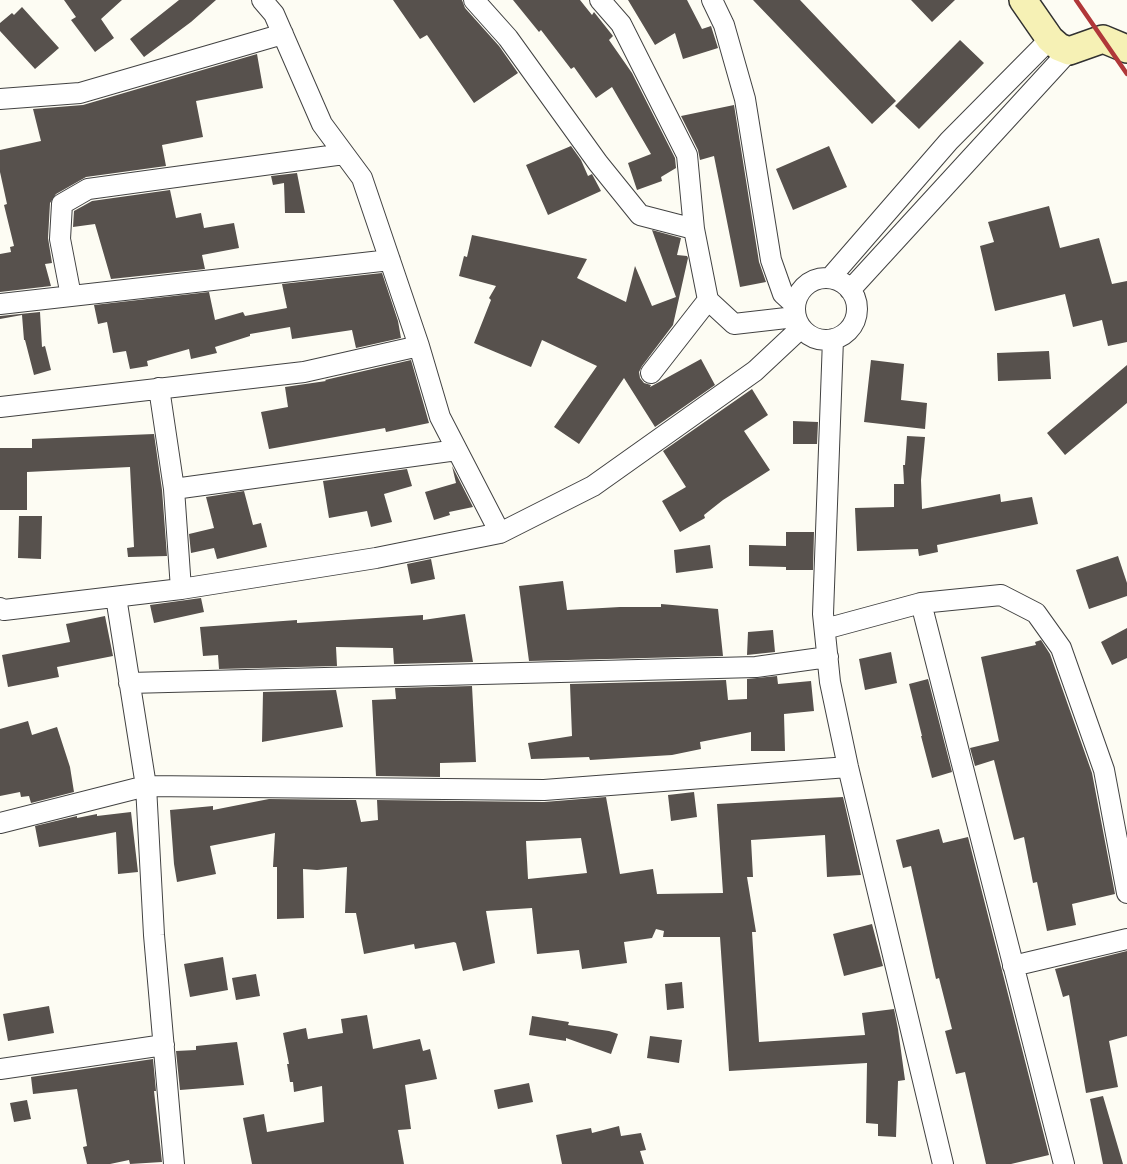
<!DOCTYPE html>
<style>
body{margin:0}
canvas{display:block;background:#fdfcf3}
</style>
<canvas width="1127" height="1164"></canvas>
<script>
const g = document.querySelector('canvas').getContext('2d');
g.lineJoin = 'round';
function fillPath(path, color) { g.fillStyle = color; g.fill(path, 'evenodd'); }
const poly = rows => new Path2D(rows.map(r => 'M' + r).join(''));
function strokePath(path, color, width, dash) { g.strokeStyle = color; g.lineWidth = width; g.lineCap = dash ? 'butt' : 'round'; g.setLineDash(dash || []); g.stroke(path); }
const building = poly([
 [64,0,122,0,101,19,114,38,95,52,71,20,76,17],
 [179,0,216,0,191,22,144,57,130,39],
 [393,0,462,0,465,8,499,46,518,73,474,103,427,35,420,39],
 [513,0,580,0,592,15,594,12,613,36,609,40,632,73,675,158,676,168,661,177,662,181,637,190,628,163,651,154,612,87,596,98,574,67,571,69,541,30,539,32],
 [628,0,687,0,702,29,711,26,718,48,683,59,675,33,655,45],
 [753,0,800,0,896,101,872,124],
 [911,0,955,0,932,22],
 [22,7,59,48,35,69,0,31,0,23,12,13,14,15],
 [960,40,984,63,919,129,895,106],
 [257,54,263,88,196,101,203,137,162,145,166,166,86,177,56,194,50,203,48,238,52,263,45,264,51,286,0,292,0,254,11,252,10,247,14,246,4,205,7,204,0,172,0,150,41,141,33,109,83,105],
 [734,105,759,262,766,282,740,287,714,156,700,160,698,150,681,116],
 [571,146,581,160,588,176,592,174,601,191,548,215,526,165],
 [829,146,847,187,793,210,776,169],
 [297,173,305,213,285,213,284,183,273,185,271,176],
 [170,190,176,218,201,213,204,228,234,223,239,248,202,255,205,269,111,279,95,224,73,227,74,211,92,201],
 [1049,206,1060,248,1099,238,1112,284,1127,281,1127,342,1108,346,1102,320,1073,327,1065,294,995,311,980,246,994,242,988,222],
 [652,230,681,238,677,255,687,256,688,258,673,325,642,366,639,372,640,378,644,383,651,385,650,387,701,359,715,385,655,427,624,378,579,444,554,427,597,366,542,340,531,367,474,343,491,300,489,298,496,286,459,276,464,256,467,257,472,235,587,259,577,278,626,302,635,266,652,306,676,297],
 [382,273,398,321,401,338,356,348,352,330,292,339,290,327,250,334,250,336,215,347,217,353,191,359,189,349,147,361,148,366,130,369,126,351,113,353,107,322,98,324,94,305,209,292,215,320,243,312,245,316,287,308,282,284],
 [40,312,42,347,45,346,51,370,34,375,25,340,24,340,22,315,0,319,0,316],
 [1049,351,1051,379,998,381,997,353],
 [411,360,429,423,386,432,385,428,269,449,261,412,288,407,285,387,326,381,325,380],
 [871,360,904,364,901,400,927,403,925,429,864,422],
 [1127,365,1127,403,1065,455,1047,433],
 [752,389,768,415,744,431,770,470,723,500,704,515,705,518,680,532,662,501,686,487,663,451],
 [793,421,818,422,817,444,793,444],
 [154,434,162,490,167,556,128,557,127,548,134,547,130,467,27,472,27,510,0,510,0,448,32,448,32,439],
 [907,436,925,437,921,480,922,509,1000,494,1001,502,1032,497,1038,524,937,545,938,552,919,556,918,549,857,551,855,508,894,507,894,484,904,484,903,465,905,465],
 [452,466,473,507,449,512,450,515,434,520,425,492,456,483],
 [407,469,412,486,384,494,392,522,371,527,367,511,329,518,323,481],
 [244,491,253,525,261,523,267,547,217,559,214,548,191,553,189,534,214,528,206,497],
 [19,516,42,516,41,559,18,558],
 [786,532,814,532,813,570,786,570,786,567,749,566,749,545,786,546],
 [710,545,713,568,676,573,674,550],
 [1118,556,1127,583,1127,596,1089,609,1076,570],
 [431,559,435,579,411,584,407,564],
 [563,581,567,610,620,607,661,607,661,604,718,609,723,656,529,661,519,586],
 [201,598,204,612,154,623,150,605],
 [465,614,473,662,394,664,393,648,336,647,337,666,219,669,218,655,203,656,200,627,297,620,297,623,423,615,423,620],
 [105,616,113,656,57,667,59,677,8,687,2,655,70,642,66,624],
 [1127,628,1127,658,1112,665,1101,642],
 [773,630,775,652,747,655,748,632],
 [1041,640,1050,654,1092,773,1115,894,1072,904,1076,925,1047,931,1037,882,1033,883,1024,837,1014,840,994,760,975,766,970,748,999,741,981,657,1036,645,1035,642],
 [891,652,897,683,865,690,859,659],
 [777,676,778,684,811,681,814,711,784,714,785,751,751,751,751,732,700,742,701,749,672,755,590,760,589,757,531,759,528,743,572,736,570,684,726,680,728,700,747,699,747,679],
 [928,679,952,772,932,778,921,736,922,736,909,684],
 [472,686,476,762,440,763,440,777,376,776,372,700,396,699,395,688],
 [336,690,343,727,262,742,263,692],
 [28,721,32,735,57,727,70,767,74,792,31,803,29,796,21,797,20,792,0,796,0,729],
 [694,792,697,817,671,821,668,795],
 [606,797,620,874,653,869,657,894,723,893,717,804,843,797,861,875,827,877,825,835,751,840,753,877,747,877,756,932,752,932,759,1042,865,1035,862,1013,894,1009,898,1029,905,1080,898,1081,896,1137,878,1136,878,1124,866,1123,867,1063,729,1071,720,937,663,937,664,931,656,929,652,938,624,942,627,963,582,969,579,950,537,954,532,908,486,911,495,963,463,971,456,943,454,942,415,949,414,944,364,954,356,913,345,913,347,867,317,870,303,869,304,918,277,919,277,867,273,867,275,833,210,846,216,874,177,882,174,864,170,810,213,806,213,810,269,799,356,800,361,822,378,820,377,800,544,802],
 [581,838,587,873,528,879,526,841],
 [131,812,138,872,118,874,116,832,39,847,35,826,77,816,77,818,97,814,97,816],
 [939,829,943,843,968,837,1049,1155,1011,1164,986,1164,965,1072,956,1074,945,1031,952,1029,939,978,936,979,911,866,903,868,896,840],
 [872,924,883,966,844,976,833,934],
 [1127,951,1127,1036,1109,1041,1118,1087,1086,1093,1069,995,1063,997,1055,969],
 [223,957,228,990,190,997,184,964],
 [256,974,260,996,236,1000,232,978],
 [682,982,684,1008,667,1010,665,984],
 [49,1006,54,1033,8,1041,3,1014],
 [367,1015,373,1049,420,1039,423,1051,430,1049,437,1079,405,1085,411,1129,398,1130,404,1164,252,1164,243,1118,264,1114,267,1132,324,1122,322,1086,294,1092,293,1082,290,1082,287,1064,289,1064,283,1033,306,1028,308,1039,343,1033,341,1019],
 [532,1016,569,1022,568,1025,609,1031,618,1034,611,1054,566,1038,566,1041,529,1035],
 [650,1036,682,1040,679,1063,647,1058],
 [237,1042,244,1085,180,1090,176,1051,196,1050,196,1046],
 [153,1059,156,1091,154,1091,162,1162,130,1164,129,1160,110,1164,87,1164,83,1147,87,1146,77,1089,33,1094,31,1077],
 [529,1083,533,1102,498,1109,494,1090],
 [1103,1096,1123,1164,1103,1164,1090,1099],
 [27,1100,31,1119,14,1122,10,1103],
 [619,1126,621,1136,641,1133,646,1150,640,1151,644,1164,562,1164,556,1135,591,1128,592,1133]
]);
const street = poly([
 [262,0,274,14,322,124,362,178,419,346,440,417,500,533],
 [474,0,508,38,598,163,640,215,694,229,708,300,651,373],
 [600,0,621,24,687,155,694,229],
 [712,0,724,25,745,99,771,260,783,294,795,305],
 [0,99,80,93,283,34],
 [830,278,949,141,1050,39],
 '795 309a31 31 0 1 1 62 0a31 31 0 1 1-62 0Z',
 [850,290,1069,51],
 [71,296,60,239,62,204,88,189,344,154],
 [708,300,734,324,795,317],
 [0,304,390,260],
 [833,339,823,614,830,682,848,767,943,1164],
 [159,388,174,489,181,589],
 [0,407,304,372,419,346],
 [174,489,457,450],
 [116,597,146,786,154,935,174,1164],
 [921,603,1064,1164],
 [0,608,4,610,181,589,376,558,500,533,593,486,755,371,801,328],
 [825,629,921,603,1001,595,1036,613,1061,648,1104,770,1127,893],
 [129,683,756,667,828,657],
 [0,823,146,786,544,790,848,767],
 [1013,966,1127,939],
 [0,1069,164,1045]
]);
const secondary = poly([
 [1023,0,1050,39,1059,47,1069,51,1103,39,1127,49]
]);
const rail = poly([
 [1076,0,1127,74]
]);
fillPath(building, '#57514d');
strokePath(street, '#424242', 22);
strokePath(secondary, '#313131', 30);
strokePath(street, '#fff', 20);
strokePath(secondary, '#f6f1b5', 27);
strokePath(rail, '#b03739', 4.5);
</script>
